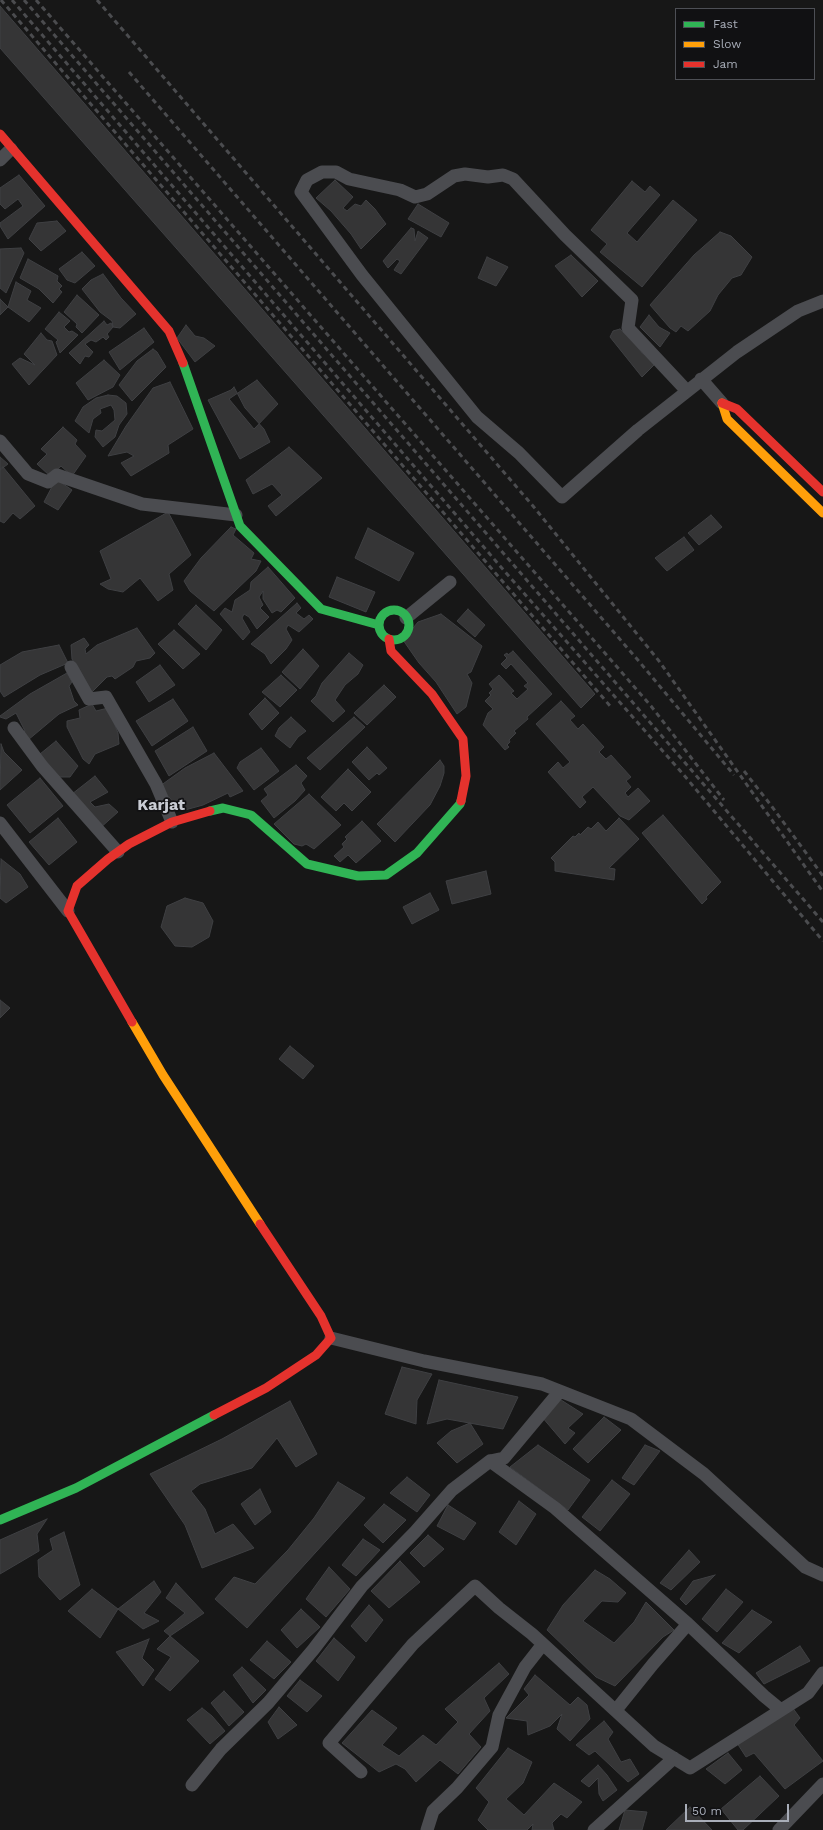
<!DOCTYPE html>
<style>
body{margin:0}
#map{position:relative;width:823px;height:1830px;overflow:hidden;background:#171717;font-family:"Work Sans",sans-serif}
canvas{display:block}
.legend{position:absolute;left:675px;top:8px;width:140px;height:72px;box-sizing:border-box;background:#111113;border:1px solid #4d4f55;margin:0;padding:5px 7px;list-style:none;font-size:12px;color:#a8adb8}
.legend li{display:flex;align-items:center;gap:8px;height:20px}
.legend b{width:20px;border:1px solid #4d4f55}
.scale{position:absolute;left:685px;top:1804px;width:104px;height:18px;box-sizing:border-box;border:2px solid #a8adb8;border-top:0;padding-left:5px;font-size:12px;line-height:14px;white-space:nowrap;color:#a8adb8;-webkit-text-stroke:3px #111113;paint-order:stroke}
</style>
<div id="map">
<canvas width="823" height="1830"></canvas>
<ul class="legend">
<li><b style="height:5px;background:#30b455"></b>Fast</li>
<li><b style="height:5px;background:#ff9f0a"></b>Slow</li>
<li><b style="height:5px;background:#e5322d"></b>Jam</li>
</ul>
<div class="scale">50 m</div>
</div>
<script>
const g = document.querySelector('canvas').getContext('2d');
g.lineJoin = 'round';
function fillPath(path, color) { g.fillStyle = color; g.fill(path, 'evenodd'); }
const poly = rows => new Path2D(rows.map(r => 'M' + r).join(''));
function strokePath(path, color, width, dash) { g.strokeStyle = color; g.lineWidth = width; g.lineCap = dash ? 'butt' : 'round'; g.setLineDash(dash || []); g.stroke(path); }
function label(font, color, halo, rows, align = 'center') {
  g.font = font + ' "Work Sans",sans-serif'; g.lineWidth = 3.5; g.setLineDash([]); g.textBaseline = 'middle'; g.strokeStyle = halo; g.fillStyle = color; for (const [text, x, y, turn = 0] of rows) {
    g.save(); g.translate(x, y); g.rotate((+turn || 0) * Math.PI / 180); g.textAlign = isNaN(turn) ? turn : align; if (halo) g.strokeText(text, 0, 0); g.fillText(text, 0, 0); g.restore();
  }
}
const building = poly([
 [0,6,595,694,581,708,0,48,0,6],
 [19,175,45,206,8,239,0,226,0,223,23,206,18,199,5,209,0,204,0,188,19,175],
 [335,180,353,197,343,208,347,211,355,204,361,206,366,200,375,209,386,224,361,249,351,234,331,211,316,198,335,180],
 [632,181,645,192,650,186,660,195,627,233,637,242,673,200,697,220,642,287,600,252,607,244,591,230,632,181],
 [418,204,449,223,441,237,408,219,418,204],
 [57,221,66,231,41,251,29,239,37,223,57,221],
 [411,228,414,229,415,241,418,231,428,238,401,274,394,270,400,261,397,259,388,268,383,261,411,228],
 [720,232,731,236,752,257,741,275,732,278,718,295,710,311,688,331,681,326,676,332,670,328,650,305,694,255,720,232],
 [21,248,24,253,6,293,0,288,0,249,21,248],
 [82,252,95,266,75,283,67,280,59,269,82,252],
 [571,255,598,281,582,297,555,266,571,255],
 [487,257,508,267,496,286,478,278,487,257],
 [28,259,58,276,57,281,62,286,59,289,62,292,53,303,39,289,20,278,28,259],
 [103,274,121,298,136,314,120,328,113,327,112,321,100,312,82,289,91,280,103,274],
 [16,282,31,291,27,300,41,308,29,322,8,307,16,282],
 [77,295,99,315,82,333,76,327,77,324,64,312,77,295],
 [0,299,8,307,0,315,0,299],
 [59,312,70,321,64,327,69,332,72,331,78,335,60,353,56,342,58,340,45,329,59,312],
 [649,315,659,327,670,333,660,347,640,327,649,315],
 [104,321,107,325,111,323,113,327,107,334,109,337,106,340,103,337,96,342,91,340,85,344,93,352,89,357,85,356,80,364,69,353,104,321],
 [186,325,195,336,204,338,215,346,195,362,177,338,186,325],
 [144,328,154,342,120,370,109,352,144,328],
 [620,329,632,340,642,353,648,356,655,364,642,377,610,337,613,331,620,329],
 [41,333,47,340,52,341,57,355,29,385,12,364,20,358,35,365,24,354,41,333],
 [153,349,157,352,166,367,132,401,119,385,137,361,153,349],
 [104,360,120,375,113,387,88,400,76,383,104,360],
 [257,380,278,404,254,429,229,399,257,380],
 [170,382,193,429,168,445,169,453,131,476,121,463,134,456,127,452,108,456,126,426,153,388,170,382],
 [234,387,245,408,264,429,270,442,240,459,208,400,231,390,234,387],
 [108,395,117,396,126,403,127,414,119,425,115,437,103,447,95,437,96,430,102,431,115,420,114,410,111,405,100,409,101,413,93,419,89,433,75,421,83,407,96,398,108,395],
 [63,427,77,440,75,444,86,456,72,476,61,466,50,476,37,464,47,454,41,449,63,427],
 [289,447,322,478,276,516,268,506,282,495,272,484,253,494,246,480,289,447],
 [0,457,8,464,0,470,0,457],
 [3,467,35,506,20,519,13,513,4,523,0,521,0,469,3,467],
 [56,479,72,490,58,510,44,502,56,479],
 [168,512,191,555,169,574,173,590,158,601,140,578,123,592,108,589,100,584,111,579,100,551,168,512],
 [711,515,722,527,699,545,688,533,711,515],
 [231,527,236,529,233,535,254,553,251,559,261,561,256,571,214,611,190,591,184,581,201,558,231,527],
 [368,528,414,553,399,581,355,558,368,528],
 [684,537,694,550,667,571,655,558,684,537],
 [268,567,295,598,281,612,277,610,272,613,263,599,263,591,259,597,263,605,260,608,269,617,257,629,249,617,244,614,242,618,250,632,243,640,220,614,225,608,232,612,235,600,250,590,251,582,268,567],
 [337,577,375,592,366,612,329,597,337,577],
 [297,603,301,608,296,613,304,619,309,615,313,619,299,632,288,625,286,629,292,640,286,649,271,664,265,654,251,644,297,603],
 [196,605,222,630,206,650,178,624,196,605],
 [468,609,485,625,475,637,457,621,468,609],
 [441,614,482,646,471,672,467,674,472,683,466,707,457,714,436,682,419,663,403,640,418,622,441,614],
 [137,628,155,653,150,658,136,661,133,667,115,679,112,676,107,677,92,692,72,659,71,645,84,638,89,645,85,649,86,654,97,645,137,628],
 [174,630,200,654,183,669,158,644,174,630],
 [59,645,68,663,40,675,4,697,0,691,0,665,22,652,59,645],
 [303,649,319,666,300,689,282,672,303,649],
 [513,651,552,694,527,717,528,719,514,731,516,733,509,740,510,742,507,745,509,747,505,750,483,725,488,713,493,709,485,701,491,695,489,693,493,689,489,684,499,675,514,691,511,693,517,699,528,689,524,686,528,683,511,664,506,669,501,664,507,658,504,655,507,653,508,655,513,651],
 [349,653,363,665,358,674,345,685,335,700,345,711,333,722,311,701,316,696,322,683,349,653],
 [160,665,175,685,149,702,136,682,160,665],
 [67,673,72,682,69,686,74,701,78,705,59,714,28,740,20,736,25,731,16,713,6,719,0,717,0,716,30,694,67,673],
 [281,675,297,690,280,707,262,692,281,675],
 [384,685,396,697,367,725,354,713,384,685],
 [265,698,279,713,262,730,249,714,265,698],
 [173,699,188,721,152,746,136,721,173,699],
 [561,701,575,716,570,720,578,729,583,724,604,747,599,752,606,759,611,755,631,777,626,781,631,787,625,793,628,797,638,788,650,801,629,820,620,816,593,787,582,797,586,802,580,808,548,772,558,762,563,768,570,762,536,724,561,701],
 [92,704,96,711,108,708,118,733,119,744,95,754,89,764,83,759,67,727,67,721,80,718,79,710,92,704],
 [291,717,306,731,298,737,290,748,275,736,279,728,291,717],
 [354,717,365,727,320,770,307,758,354,717],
 [193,727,207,751,169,776,155,751,193,727],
 [56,741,78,766,70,777,60,777,50,772,40,754,56,741],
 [1,744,4,752,22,770,0,790,1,744],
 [367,747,387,768,379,775,377,773,369,780,352,762,367,747],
 [261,748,279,771,254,790,237,768,240,762,261,748],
 [214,753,243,791,230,797,228,793,203,805,185,810,174,803,160,786,185,768,214,753],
 [440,760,444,766,444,773,440,786,430,805,395,842,377,824,440,760],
 [296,765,307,776,301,783,305,790,295,801,274,818,261,801,268,795,264,789,296,765],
 [348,769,371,792,352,811,344,803,336,811,321,797,348,769],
 [95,776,108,792,90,802,95,807,109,804,118,812,99,829,72,794,95,776],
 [40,778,63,806,30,833,7,805,40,778],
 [309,794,341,825,314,849,306,844,302,846,294,844,274,824,309,794],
 [663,815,721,882,706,897,707,899,702,904,642,833,663,815],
 [58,818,77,842,49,865,29,842,58,818],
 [619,818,639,839,609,868,615,869,614,880,555,871,555,862,551,858,573,836,575,837,579,833,580,835,588,827,591,829,598,822,606,831,619,818],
 [362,821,381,841,356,863,348,855,340,862,334,856,344,847,342,844,347,839,345,837,362,821],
 [1,859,20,874,28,887,6,903,0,898,1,859],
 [486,871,491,894,452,904,446,881,486,871],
 [430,893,439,910,412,924,403,907,430,893],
 [185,898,203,903,213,921,209,937,192,947,175,946,161,927,167,906,185,898],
 [0,1000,10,1008,0,1018,0,1000],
 [290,1046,314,1066,303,1079,279,1059,290,1046],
 [402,1367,432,1374,417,1400,416,1424,385,1414,402,1367],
 [439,1380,518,1397,503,1429,447,1419,427,1424,439,1380],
 [558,1398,583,1414,568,1428,575,1433,565,1444,542,1417,558,1398],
 [290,1401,317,1454,296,1467,277,1438,252,1468,200,1484,191,1491,205,1509,215,1534,233,1524,254,1548,202,1568,185,1525,150,1474,222,1439,290,1401],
 [604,1417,621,1430,588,1463,573,1449,604,1417],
 [470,1423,483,1444,457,1463,437,1443,451,1431,470,1423],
 [538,1445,590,1480,568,1510,510,1467,538,1445],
 [645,1445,660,1451,634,1485,622,1478,645,1445],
 [407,1477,430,1495,417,1512,390,1493,407,1477],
 [612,1480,630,1494,600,1531,582,1517,612,1480],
 [338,1482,365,1498,247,1628,215,1599,234,1577,255,1584,288,1550,314,1518,338,1482],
 [260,1489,271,1512,255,1525,241,1504,260,1489],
 [519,1501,536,1514,516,1545,499,1532,519,1501],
 [384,1504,406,1520,383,1543,364,1525,384,1504],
 [448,1505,476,1523,464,1540,437,1526,448,1505],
 [47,1519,37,1534,39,1551,0,1574,0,1540,47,1519],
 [64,1532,80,1585,60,1600,39,1577,38,1560,53,1550,50,1539,64,1532],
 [428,1535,444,1549,424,1567,410,1553,428,1535],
 [363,1539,380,1550,356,1576,342,1565,363,1539],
 [689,1550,700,1562,671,1590,660,1583,689,1550],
 [400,1561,420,1582,389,1608,371,1591,400,1561],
 [329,1567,350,1589,326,1617,306,1599,329,1567],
 [595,1570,610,1579,626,1593,618,1602,602,1601,583,1621,614,1643,634,1622,646,1602,674,1630,663,1637,615,1686,596,1677,547,1630,563,1605,595,1570],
 [715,1575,686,1605,680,1599,693,1581,715,1575],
 [154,1581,161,1592,144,1613,159,1621,143,1629,118,1609,154,1581],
 [176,1583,204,1613,170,1636,164,1631,185,1613,166,1598,176,1583],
 [92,1589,118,1609,100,1638,68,1611,92,1589],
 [726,1589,743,1602,717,1632,702,1619,726,1589],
 [369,1605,383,1620,366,1642,351,1626,369,1605],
 [301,1609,320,1627,297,1648,281,1630,301,1609],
 [752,1610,772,1622,739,1653,722,1643,752,1610],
 [170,1636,199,1661,170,1691,155,1679,171,1657,157,1649,170,1636],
 [334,1638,355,1657,338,1681,316,1661,334,1638],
 [149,1639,142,1658,154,1670,143,1686,116,1652,149,1639],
 [267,1641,291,1662,274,1679,250,1660,267,1641],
 [800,1646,810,1661,764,1684,756,1673,800,1646],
 [499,1663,509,1674,484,1698,490,1711,469,1734,481,1747,458,1774,440,1760,416,1782,405,1769,396,1764,379,1772,342,1743,372,1710,397,1728,382,1745,399,1756,423,1735,436,1745,458,1722,445,1709,499,1663],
 [242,1667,266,1690,253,1703,233,1675,242,1667],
 [535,1675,570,1705,578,1697,587,1705,590,1719,570,1741,557,1729,562,1714,550,1726,528,1735,527,1721,506,1718,529,1695,524,1689,535,1675],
 [300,1680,322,1696,307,1712,287,1696,300,1680],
 [224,1691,244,1712,229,1726,211,1703,224,1691],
 [279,1707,297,1725,278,1739,268,1722,279,1707],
 [792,1707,800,1718,794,1725,823,1761,785,1789,754,1753,746,1757,737,1743,792,1707],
 [202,1708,212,1716,225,1731,210,1744,187,1720,202,1708],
 [604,1721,613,1732,608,1739,621,1762,630,1759,639,1774,628,1782,595,1751,589,1755,576,1745,604,1721],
 [508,1748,532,1762,523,1783,506,1799,524,1815,554,1783,582,1802,567,1818,561,1814,552,1823,554,1830,532,1830,533,1824,527,1830,488,1830,478,1820,489,1802,476,1788,508,1748],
 [728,1753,742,1770,725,1784,706,1769,728,1753],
 [598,1765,607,1775,617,1790,603,1801,599,1794,598,1778,589,1787,581,1781,598,1765],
 [760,1776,779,1796,743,1830,738,1830,721,1809,760,1776],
 [690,1807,712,1830,666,1830,690,1807],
 [625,1810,647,1812,642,1830,619,1830,625,1810]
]);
const street = poly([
 [0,160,11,149],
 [701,379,722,403],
 [687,391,628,328,632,300,565,235,513,179,503,175,488,177,465,174,454,176,427,194,415,197,400,190,349,179,336,172,322,172,307,180,301,192,362,275,477,417,519,453,562,497,638,430,737,352,798,311,823,301],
 [0,441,28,474,48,482,57,475,142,504,236,515],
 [406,618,450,582],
 [71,667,89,699,106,697,156,784,172,822],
 [14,728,42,766,118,852],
 [0,823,68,911],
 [331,1338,424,1361,542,1384,631,1419,704,1474,805,1567,823,1575],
 [490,1461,504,1458,560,1391],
 [688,1624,764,1696,781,1710],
 [361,1772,329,1743,413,1644,475,1586,499,1608,532,1634,654,1746,690,1768,808,1693,823,1673],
 [192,1785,221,1749,268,1703,313,1650,362,1586,415,1532,452,1490,490,1461,555,1508,688,1624,653,1664,616,1710],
 [427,1830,433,1811,457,1788,492,1747,499,1715,525,1667,543,1644],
 [594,1830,674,1758],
 [779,1830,823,1784]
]);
const fast = poly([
 [183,363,240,526,321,609,379,625],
 '379 625a15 15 0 1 1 30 0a15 15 0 1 1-30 0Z',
 [210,811,223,808,251,815,307,864,358,876,386,875,417,853,460,804,461,801],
 [0,1520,76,1488,214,1415]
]);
const slow = poly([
 [722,403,727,419,823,513],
 [132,1022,163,1075,260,1224]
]);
const jam = poly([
 [0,134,169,331,183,363],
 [722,403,737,409,823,492],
 [389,639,391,651,432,694,463,739,466,776,461,801],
 [132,1022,68,911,77,886,108,859,129,844,172,822,210,811],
 [214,1415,266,1388,316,1355,331,1338,321,1316,260,1224]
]);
const rail = poly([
 [1,0,611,707],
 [12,0,507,574,683,774,823,941],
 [24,0,823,922],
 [36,0,651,706,724,800],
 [97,0,533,506,659,661,823,892],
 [129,72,637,659,734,775],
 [744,771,770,804,823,876]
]);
const districtNames = [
 ["Karjat",161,805]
];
fillPath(building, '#353536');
strokePath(building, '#3f4043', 1);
strokePath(street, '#4b4c50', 13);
strokePath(fast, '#30b455', 9);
strokePath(slow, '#ff9f0a', 9);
strokePath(jam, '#e5322d', 9);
strokePath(rail, '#4b4c4f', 3, [5, 4]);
label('bold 16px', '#c9ccd4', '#111113', districtNames);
</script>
